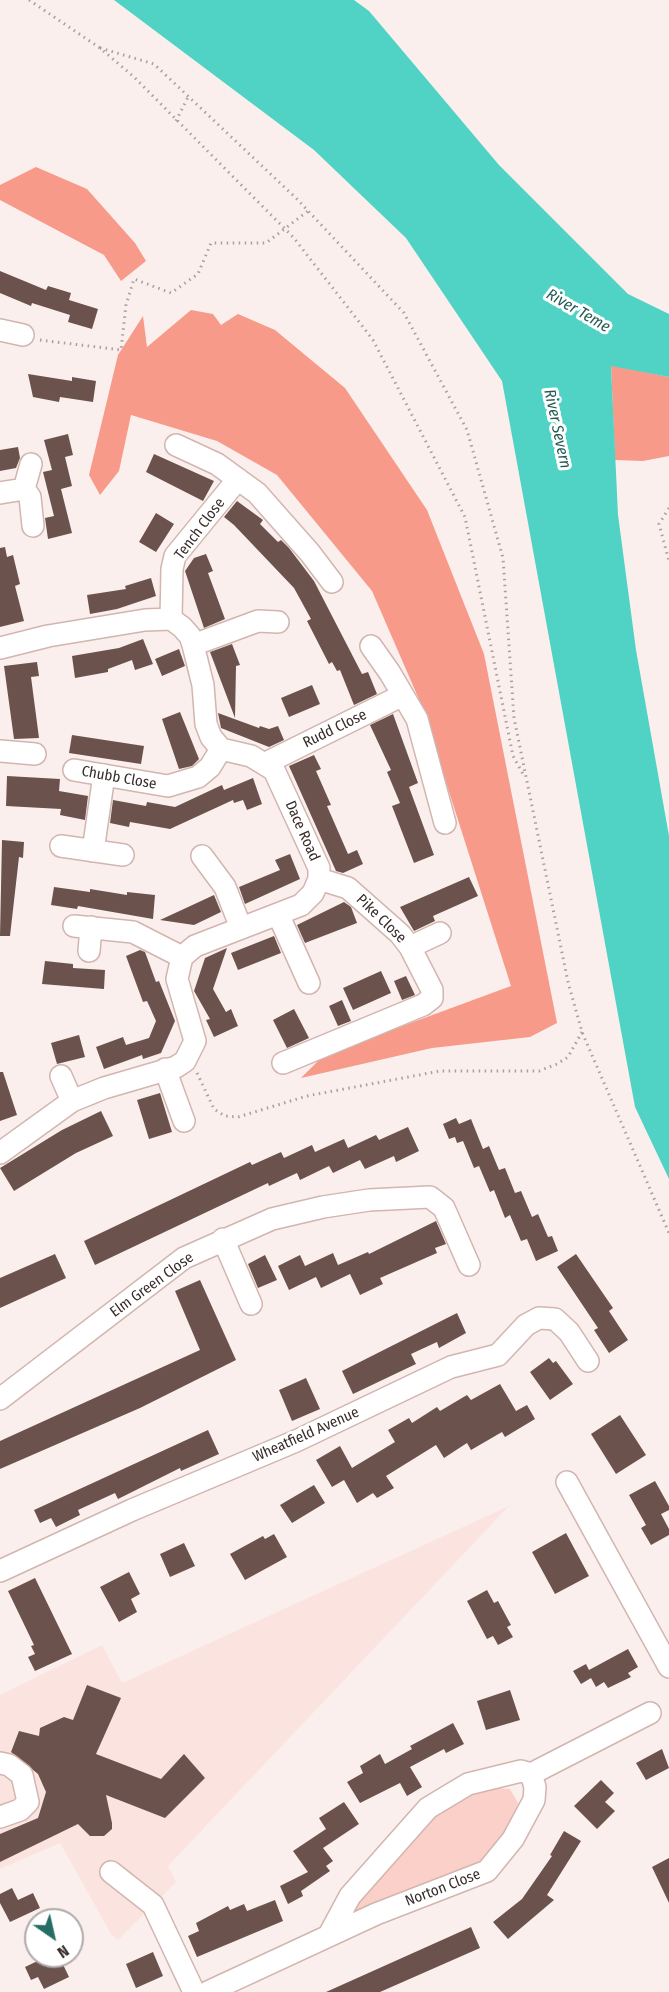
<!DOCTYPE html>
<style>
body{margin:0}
#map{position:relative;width:669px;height:1992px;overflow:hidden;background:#fbefed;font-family:"Fira Sans Condensed",sans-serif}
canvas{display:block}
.north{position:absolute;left:24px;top:1908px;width:60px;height:60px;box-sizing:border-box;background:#fff;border:2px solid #afabaa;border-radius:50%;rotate:146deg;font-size:16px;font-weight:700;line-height:24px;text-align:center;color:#382d2b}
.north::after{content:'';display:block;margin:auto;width:21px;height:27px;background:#256e65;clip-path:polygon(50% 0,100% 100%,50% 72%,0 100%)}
</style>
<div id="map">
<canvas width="669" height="1992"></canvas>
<div class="north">N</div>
</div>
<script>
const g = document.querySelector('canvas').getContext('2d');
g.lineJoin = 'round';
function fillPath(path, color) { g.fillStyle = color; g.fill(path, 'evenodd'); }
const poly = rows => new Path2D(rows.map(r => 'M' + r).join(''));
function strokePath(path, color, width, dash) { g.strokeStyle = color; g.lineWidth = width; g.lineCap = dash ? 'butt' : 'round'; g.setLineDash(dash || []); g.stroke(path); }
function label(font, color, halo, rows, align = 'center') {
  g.font = font + ' "Fira Sans Condensed",sans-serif'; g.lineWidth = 6; g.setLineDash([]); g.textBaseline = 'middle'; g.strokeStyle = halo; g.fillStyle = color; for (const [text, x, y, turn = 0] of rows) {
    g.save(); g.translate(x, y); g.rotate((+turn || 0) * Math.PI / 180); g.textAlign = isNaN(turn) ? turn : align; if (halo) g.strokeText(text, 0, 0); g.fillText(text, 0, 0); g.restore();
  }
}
const built = poly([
 [509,1506,168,1866,176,1882,118,1940,111,1934,60,1843,0,1869,0,1695,102,1645,122,1683]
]);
const green = poly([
 [483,1787,510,1789,518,1803,511,1829,476,1870,350,1919,363,1893,437,1811]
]);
const forest = poly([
 [36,167,87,189,135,243,146,261,121,281,104,255,0,200,0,185],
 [191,310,213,314,221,325,238,314,275,330,345,388,427,510,484,654,557,1023,530,1037,432,1048,301,1078,324,1055,511,986,421,704,372,591,277,475,217,441,131,415,119,471,100,495,89,475,118,355,143,316,147,347],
 [611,365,669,377,669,456,643,461,615,460]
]);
const water = poly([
 [114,0,354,0,369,11,499,165,628,294,669,314,669,377,611,366,618,515,636,650,669,836,669,1179,635,1107,502,381,406,238,314,150]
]);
const building = poly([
 [0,271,46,290,48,286,71,293,69,300,98,309,92,329,68,322,70,315,32,303,31,306,0,293],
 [28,374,72,381,72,377,96,381,93,402,60,397,59,402,33,397],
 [68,434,73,455,65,457,72,486,61,489,72,533,48,539,45,518,54,516,43,472,52,470,44,440],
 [18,447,20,458,16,468,0,471,0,450],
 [154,454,214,481,203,501,146,472],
 [237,501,263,520,260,524,278,542,281,540,289,548,314,581,362,674,368,672,377,694,354,705,340,670,337,671,332,662,329,664,307,621,311,619,294,588,234,525,224,517],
 [156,513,174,524,156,552,139,542],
 [5,547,7,557,13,555,20,584,15,586,24,621,0,627,0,548],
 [206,554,213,571,208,573,225,619,204,628,185,571,194,558],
 [151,578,156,596,117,609,90,614,87,595,126,589,125,586],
 [143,639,153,664,135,670,132,660,108,669,108,672,75,678,72,656,119,648],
 [232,644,240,665,236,666,235,718,210,652],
 [179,649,185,666,162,676,155,659],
 [37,662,39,676,31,677,39,738,14,739,4,666],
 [312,685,320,704,289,717,281,698],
 [180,712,199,759,192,766,179,769,162,719],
 [218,713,259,728,260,726,269,729,278,726,284,740,269,747,221,728],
 [393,714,418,783,409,787,434,855,414,863,392,806,400,803,387,772,391,770,370,725],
 [72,735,144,746,141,764,69,753],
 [314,755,321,769,316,771,331,805,327,806,348,854,357,850,363,864,343,873,336,871,289,766],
 [7,776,60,779,59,791,88,796,85,820,60,815,61,809,6,806],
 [253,778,262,804,247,810,243,800,234,803,233,800,170,829,130,822,129,827,110,823,113,800,146,806,147,802,175,807,222,785,224,790],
 [2,840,24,842,23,858,19,857,10,936,0,936],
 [290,854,300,879,245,904,239,887,280,870,275,860],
 [469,877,478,896,433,916,435,921,414,931,400,907],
 [54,887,90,892,90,889,127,895,127,892,155,895,153,919,78,906,77,909,51,905],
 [214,895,221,912,194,925,160,920],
 [344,902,351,907,357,923,305,943,297,925],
 [274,936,281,953,238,970,231,953],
 [227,948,213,989,226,1012,231,1009,238,1026,214,1037,206,1020,210,1019,194,991,205,958],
 [140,950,145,952,156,982,159,981,175,1021,161,1053,143,1059,142,1055,104,1069,96,1047,123,1037,126,1045,149,1038,156,1021,147,1001,143,1002,126,956],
 [45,961,73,964,73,968,105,970,104,989,42,984],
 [381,971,391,993,353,1010,343,988],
 [406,976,415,995,402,1000,394,981],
 [342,1000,351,1021,338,1026,329,1006],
 [294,1009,309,1038,287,1048,273,1020],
 [79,1035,85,1057,57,1064,51,1043],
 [0,1072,3,1072,17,1115,0,1121],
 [160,1093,172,1132,149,1139,137,1100],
 [101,1111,113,1136,76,1153,14,1191,0,1168,62,1130],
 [456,1118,459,1124,471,1119,483,1149,489,1146,499,1170,505,1168,515,1193,521,1191,532,1217,538,1214,548,1237,552,1236,558,1251,536,1261,527,1239,521,1241,510,1215,505,1218,494,1190,490,1192,479,1166,474,1168,463,1141,457,1143,455,1137,449,1139,443,1124],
 [408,1127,419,1151,396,1162,394,1156,365,1169,360,1160,333,1173,329,1166,300,1180,297,1173,269,1186,268,1183,95,1265,84,1241,250,1162,252,1165,281,1152,284,1158,312,1145,315,1152,344,1139,348,1148,376,1135,379,1140],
 [436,1221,446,1244,435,1248,437,1253,380,1278,383,1284,360,1295,350,1274,321,1288,316,1277,289,1290,278,1266,300,1255,305,1266,333,1253,338,1265,368,1252,369,1254],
 [55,1254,66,1278,0,1308,0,1278],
 [576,1254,613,1308,609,1311,628,1340,609,1353,594,1330,598,1328,557,1267],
 [265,1255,277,1280,258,1288,248,1264],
 [200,1280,236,1360,140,1408,0,1469,0,1441,200,1350,175,1291],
 [457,1313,466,1333,439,1348,437,1342,411,1354,416,1364,353,1394,342,1371],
 [549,1358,553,1363,556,1361,573,1384,550,1400,530,1372],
 [306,1378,320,1409,292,1421,279,1390],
 [500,1384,516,1411,527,1405,535,1419,505,1437,502,1432,471,1450,467,1443,444,1458,436,1445,386,1476,394,1488,377,1498,373,1493,357,1503,344,1480,332,1487,316,1460,340,1446,352,1468,395,1442,388,1430,409,1418,412,1423,437,1407,440,1411,467,1395,471,1400],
 [620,1415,646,1455,616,1474,591,1434],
 [208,1430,219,1454,181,1471,180,1468,118,1499,115,1493,78,1510,80,1515,56,1527,51,1518,40,1523,34,1510],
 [655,1481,669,1506,669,1510,661,1514,669,1529,669,1535,651,1545,641,1528,646,1525,629,1495],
 [314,1485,325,1503,292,1523,280,1505],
 [566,1533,589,1576,555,1594,532,1552],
 [274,1534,287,1557,245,1580,230,1554,263,1536,265,1539],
 [184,1543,195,1566,170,1577,160,1554],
 [129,1572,140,1594,131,1599,137,1612,119,1622,100,1587],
 [35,1578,72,1654,35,1671,28,1657,35,1654,31,1646,34,1645,8,1591],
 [487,1590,494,1603,498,1601,511,1625,507,1627,513,1637,498,1645,493,1636,487,1639,467,1601],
 [628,1649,638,1667,628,1673,631,1677,608,1688,604,1682,596,1687,591,1678,581,1684,573,1671,586,1664,589,1670],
 [87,1685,121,1698,96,1754,161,1779,184,1754,205,1778,165,1818,106,1795,112,1823,112,1829,104,1836,90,1836,78,1824,0,1862,0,1834,38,1818,46,1792,38,1774,11,1752,19,1731,39,1736,40,1728,64,1717,73,1720],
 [510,1690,520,1720,486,1730,477,1701],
 [453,1723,464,1744,446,1753,444,1749,410,1767,422,1787,407,1796,400,1783,360,1803,347,1782,363,1773,360,1766,380,1754,385,1764,412,1749,410,1746],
 [662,1749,669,1768,646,1780,636,1763],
 [601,1780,614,1793,605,1802,615,1811,597,1829,574,1806],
 [344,1802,359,1824,323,1848,333,1861,326,1866,330,1871,301,1891,303,1896,288,1904,280,1886,308,1872,293,1851,326,1829,319,1818],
 [564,1831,581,1841,547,1895,554,1900,508,1939,493,1922,522,1899,552,1856,550,1855],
 [669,1858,669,1903,652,1867],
 [12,1888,18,1900,33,1893,40,1908,10,1922,0,1903,0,1894],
 [275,1900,283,1921,197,1957,188,1936,199,1931,196,1923,228,1906,230,1910,244,1904,247,1911],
 [471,1927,480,1948,380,1992,326,1992],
 [153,1952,163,1976,136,1988,126,1964],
 [48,1956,59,1956,69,1977,44,1989,38,1977,31,1980,25,1967]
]);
const path = poly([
 [29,0,100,48,134,77,294,238,373,340,465,517,513,756,524,776],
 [100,48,154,64,297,199,404,313,467,430,503,558,514,718,568,982,582,1032,669,1233],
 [176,121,188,97],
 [40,340,121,350,126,305,134,279,171,293,198,274,211,243,266,243,308,211],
 [669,508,659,524,669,561],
 [197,1073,214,1109,225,1116,238,1117,307,1096,440,1071,539,1071,557,1064,568,1057,582,1032]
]);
const minor = poly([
 [0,330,23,335],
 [176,445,217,464,257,493,310,553,332,582],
 [24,489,31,464],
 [0,493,24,489,30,497,33,526],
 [171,619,172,569,175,556,238,479],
 [193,645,258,621,278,622],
 [371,646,390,673,417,719,445,823],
 [0,648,48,636,145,620,171,619,182,627,190,636,193,645,203,685,206,724,211,737,221,749,251,756,274,770,319,868,319,879,313,893,301,905,195,946,182,957,177,979,195,1041,185,1061,176,1067,104,1088,72,1101,0,1153],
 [0,751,35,754],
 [266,763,403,695],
 [74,770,168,786,198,777,210,767,221,749],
 [61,846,123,855],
 [93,851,104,775],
 [202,856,225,887,241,928],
 [278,914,309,983],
 [74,926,133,932,182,957],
 [410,947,440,933],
 [89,951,91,927],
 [283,1063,423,1005,432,998,432,990,410,947,400,934,348,888,319,879],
 [165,1069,184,1121],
 [61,1076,72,1101],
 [223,1239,251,1304],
 [0,1399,184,1258,272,1219,323,1207,369,1200,430,1197,444,1208,469,1265],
 [567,1482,669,1667],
 [0,1571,132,1510,296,1441,451,1367,498,1355,526,1325,539,1318,555,1319,569,1332,588,1361],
 [0,1763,9,1765,22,1775,28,1802,20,1810,0,1817],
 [111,1872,153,1905,194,1992],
 [329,1935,350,1896,428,1808,468,1784,521,1771,531,1774],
 [208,1992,376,1914,487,1871,513,1839,534,1800,535,1787,531,1774,650,1713]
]);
const streetNames = [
 ["Tench Close",200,529,-53],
 ["Rudd Close",335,729,-26],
 ["Chubb Close",119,778,10],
 ["Dace Road",302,831,66],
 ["Pike Close",381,919,44],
 ["Elm Green Close",152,1285,-36],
 ["Wheatfield Avenue",306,1435,-24],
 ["Norton Close",443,1888,-21]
];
const waterNames = [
 ["River Teme",578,311,30],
 ["River Severn",557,429,78]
];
fillPath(built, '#fbe4df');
fillPath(green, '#fad0c8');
fillPath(forest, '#f79a89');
fillPath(water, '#50d3c4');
fillPath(building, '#6b524d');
strokePath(minor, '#d2b5af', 24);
strokePath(path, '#ab9f9d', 3, [1.5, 4.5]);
strokePath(minor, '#fff', 21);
label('15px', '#382d2b', '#fff', streetNames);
label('italic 16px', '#255b54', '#fff', waterNames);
</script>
